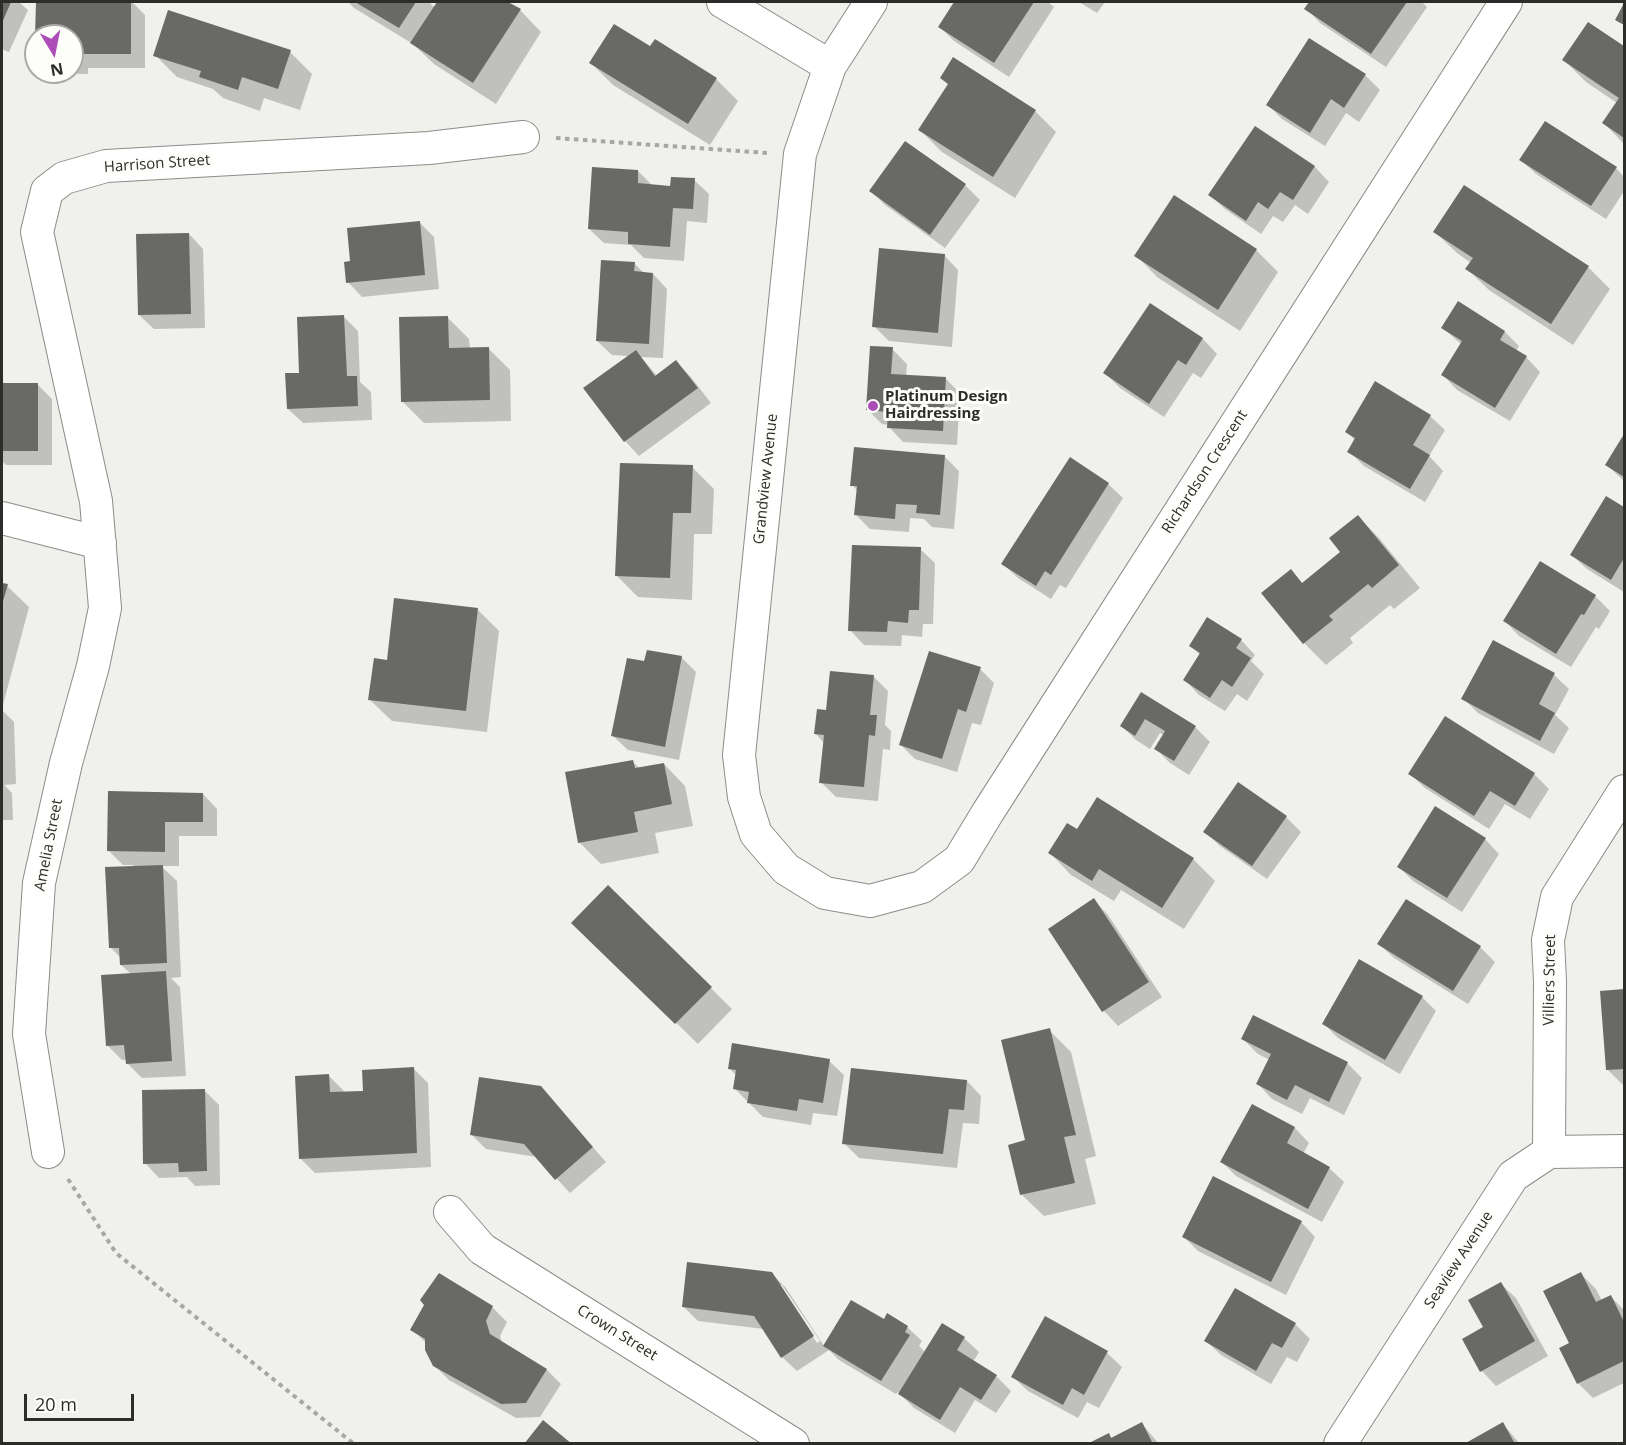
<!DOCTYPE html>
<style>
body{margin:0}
#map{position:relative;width:1626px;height:1445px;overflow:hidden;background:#f0f0ec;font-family:"Open Sans",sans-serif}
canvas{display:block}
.frame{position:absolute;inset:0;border:3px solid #2c2c2a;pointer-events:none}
.north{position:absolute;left:24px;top:24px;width:60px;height:60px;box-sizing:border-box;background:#fdfef9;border:2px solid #a9aaa6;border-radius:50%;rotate:170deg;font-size:16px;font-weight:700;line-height:24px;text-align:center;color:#2c2c2a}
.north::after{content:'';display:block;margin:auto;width:21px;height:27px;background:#ab4db7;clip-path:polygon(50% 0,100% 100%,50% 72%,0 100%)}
.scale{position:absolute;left:24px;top:1394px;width:110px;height:27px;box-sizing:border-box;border:3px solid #2c2c2a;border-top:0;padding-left:8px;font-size:18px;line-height:21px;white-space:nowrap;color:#2c2c2a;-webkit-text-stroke:4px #fdfef9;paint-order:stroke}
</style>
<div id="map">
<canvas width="1626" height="1445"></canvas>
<div class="frame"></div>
<div class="north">N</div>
<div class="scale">20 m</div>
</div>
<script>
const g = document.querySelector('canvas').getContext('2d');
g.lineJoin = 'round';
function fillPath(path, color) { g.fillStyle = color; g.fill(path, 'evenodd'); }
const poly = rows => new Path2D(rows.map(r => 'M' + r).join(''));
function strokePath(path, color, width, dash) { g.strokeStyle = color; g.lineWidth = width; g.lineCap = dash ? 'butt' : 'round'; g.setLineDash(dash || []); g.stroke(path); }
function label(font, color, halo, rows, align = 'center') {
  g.font = font + ' "Open Sans",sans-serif'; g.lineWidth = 6; g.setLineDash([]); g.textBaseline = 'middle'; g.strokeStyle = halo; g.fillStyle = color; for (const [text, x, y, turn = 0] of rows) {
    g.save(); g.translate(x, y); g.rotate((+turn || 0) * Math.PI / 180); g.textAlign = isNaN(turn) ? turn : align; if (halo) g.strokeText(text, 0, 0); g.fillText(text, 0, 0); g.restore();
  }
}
const shadow = poly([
 [2,2,19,2,28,10,9,52,2,49],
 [37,2,132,2,145,15,145,68,88,68,88,74,51,73,50,72,72,72,72,36,37,36],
 [348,2,429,2,435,8,439,2,505,2,520,10,541,32,496,104,434,64,413,44,354,8],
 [956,2,1048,2,1054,7,1009,77,954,41,940,27],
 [1079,2,1105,2,1097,13],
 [1311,2,1422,2,1427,7,1386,67,1320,23,1306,8],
 [1589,24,1624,48,1624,144,1604,123,1617,103,1586,82,1564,60],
 [651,48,716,79,738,101,710,145,613,85,591,63],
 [290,52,312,74,300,110,264,98,260,111,223,98,213,89,177,77,155,55],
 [1365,75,1380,90,1359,122,1346,113,1325,146,1282,119,1268,105],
 [942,78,1035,111,1056,132,1015,198,942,152,920,130,949,85],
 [1255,128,1315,167,1329,182,1308,214,1295,205,1283,222,1273,216,1261,234,1225,209,1210,195],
 [905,143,965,185,980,200,945,248,885,205,871,191],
 [1521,160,1616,168,1624,177,1624,191,1606,219,1536,174],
 [638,171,653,186,672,187,694,180,709,194,707,223,687,221,684,261,644,258,631,245,604,243,589,229],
 [1464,187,1588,267,1610,289,1573,345,1489,290,1467,269,1471,263,1457,253,1435,232],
 [1174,197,1256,250,1278,272,1240,331,1157,277,1136,255],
 [419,222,434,237,439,289,362,297,348,282,351,262],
 [189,234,203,249,205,328,154,329,139,315],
 [944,255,958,270,952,347,889,341,874,326],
 [634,263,644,273,653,274,667,289,663,358,641,357,657,376,676,362,690,376,711,403,639,456,625,441,629,356,612,355,597,341],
 [1458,304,1505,332,1519,346,1516,351,1526,357,1540,372,1510,421,1457,390,1443,375,1462,345,1443,328],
 [1150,305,1203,339,1217,354,1201,378,1193,373,1164,417,1120,388,1105,373],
 [343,316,358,331,360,382,371,392,372,420,303,423,288,409,301,374],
 [448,318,469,339,470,349,488,348,510,370,511,421,424,423,402,401],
 [892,349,907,364,906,376,945,378,960,393,957,445,903,442,889,427,889,425,882,424,868,410],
 [2,384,37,384,52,399,52,465,6,465,2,461],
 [1430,416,1445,430,1429,456,1443,471,1425,502,1364,466,1349,451,1355,440,1346,432],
 [1624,436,1624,481,1607,465],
 [944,456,959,471,954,529,932,527,924,519,910,518,909,532,870,529,856,515,858,491,852,485],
 [692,467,714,489,712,534,694,534,692,600,638,597,616,575],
 [1108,484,1123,498,1066,588,1060,585,1051,599,1018,578,1003,564],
 [1607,498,1624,509,1624,592,1587,569,1572,555],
 [1358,517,1379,538,1420,588,1394,609,1390,605,1350,638,1353,643,1326,665,1304,643,1263,593,1291,571,1303,584,1342,552],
 [920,549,935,563,933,624,923,624,922,637,902,635,901,646,864,645,850,630],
 [2,584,7,586,29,607,3,705,2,704],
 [1595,596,1610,611,1599,629,1596,627,1571,667,1519,636,1505,621],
 [477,609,499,631,487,732,392,721,370,700,388,662],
 [1241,640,1255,655,1251,661,1264,674,1247,701,1237,694,1225,711,1199,695,1185,680,1200,655,1191,646],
 [1494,642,1554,675,1569,689,1555,715,1569,728,1554,754,1478,713,1463,698],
 [682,658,696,672,679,760,628,750,613,736,645,663],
 [980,669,994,683,981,725,972,723,957,772,915,759,901,745],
 [873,676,888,691,885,725,891,731,890,750,883,749,878,801,836,797,821,782,824,743,816,734,828,712],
 [1141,694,1195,727,1210,742,1189,775,1170,763,1156,749,1164,735,1160,733,1150,749,1136,740,1122,726],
 [2,710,14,722,16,784,4,785,12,793,13,820,2,820],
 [1445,718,1534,774,1549,789,1530,819,1505,804,1489,829,1425,788,1410,774],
 [632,761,640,769,664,764,685,786,693,826,655,833,659,853,601,864,579,842],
 [1239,784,1286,817,1301,832,1267,879,1220,846,1205,832],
 [203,794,217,809,217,836,179,836,179,866,161,866,177,881,181,977,171,978,180,987,186,1076,142,1078,127,1063,127,1060,122,1060,107,1045,131,974,121,965,121,958,110,947,133,868,133,865,123,865,108,850],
 [1485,839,1499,854,1462,912,1413,881,1399,867],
 [1050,853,1193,859,1215,881,1184,929,1121,890,1114,901,1071,875],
 [608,887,732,1009,698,1044,574,923],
 [1094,900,1108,915,1162,997,1118,1026,1104,1011,1050,929],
 [1379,944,1480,947,1495,962,1468,1004,1394,958],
 [1624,990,1624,1084,1622,1084,1607,1069,1602,992],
 [1422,997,1436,1011,1400,1074,1338,1038,1324,1024],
 [1049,1030,1071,1052,1096,1156,1085,1159,1096,1204,1044,1216,1022,1195,1010,1146,1027,1141],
 [1243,1039,1347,1063,1362,1078,1344,1115,1310,1098,1302,1114,1272,1099,1258,1084,1270,1060,1258,1054],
 [829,1061,844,1075,837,1116,813,1113,811,1125,763,1117,734,1088,737,1076,730,1069],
 [413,1068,428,1083,431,1167,315,1173,300,1158,329,1076,343,1090,344,1093,365,1092],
 [967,1081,981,1096,979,1124,963,1123,957,1168,859,1158,844,1143],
 [540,1088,606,1162,570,1193,537,1157,486,1149,471,1134],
 [204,1090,219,1105,220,1185,195,1186,187,1177,159,1178,145,1163],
 [1252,1106,1295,1128,1309,1143,1303,1154,1329,1168,1344,1182,1322,1222,1236,1176,1222,1162],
 [1301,1222,1315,1237,1286,1295,1198,1251,1184,1237],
 [771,1273,786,1288,824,1346,884,1321,907,1327,922,1341,919,1346,925,1352,964,1338,979,1352,973,1362,996,1376,1011,1391,996,1413,975,1400,955,1433,914,1408,898,1392,896,1394,839,1360,829,1350,797,1371,782,1357,764,1329,698,1321,683,1306],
 [779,1285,782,1285,820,1341,817,1343],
 [1581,1274,1596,1289,1602,1301,1611,1297,1624,1310,1624,1383,1593,1398,1579,1384,1561,1348,1571,1344],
 [1501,1284,1516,1298,1548,1356,1496,1386,1482,1371,1464,1339,1485,1328],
 [1236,1290,1295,1324,1310,1339,1297,1362,1287,1357,1271,1384,1221,1355,1206,1341],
 [492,1307,507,1322,500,1336,502,1343,547,1370,561,1384,540,1417,516,1418,449,1380,434,1365,427,1344,412,1329],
 [1046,1318,1107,1353,1122,1367,1099,1408,1087,1402,1078,1418,1028,1391,1013,1377],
 [1142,1424,1159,1444,1090,1444,1108,1434,1113,1439],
 [1503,1424,1520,1444,1467,1444]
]);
const building = poly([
 [2,2,11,2,2,23],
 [36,2,131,2,131,54,72,54,72,36,35,36],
 [355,2,416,2,399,28],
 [437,2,508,2,521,9,473,83,410,43],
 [954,2,1034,2,994,63,938,27],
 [1309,2,1407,2,1371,54,1304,9],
 [1624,3,1624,25,1615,20],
 [168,10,291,50,278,89,242,77,238,90,199,77,201,71,153,56],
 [1588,22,1624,46,1624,138,1602,123,1619,98,1562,60],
 [614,24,650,46,655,39,717,78,688,124,589,63],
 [1309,38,1366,74,1344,108,1331,99,1310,133,1266,105],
 [953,57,1036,110,993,177,918,130,948,84,940,78],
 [1545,121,1617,167,1591,206,1519,160],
 [1255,126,1315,166,1293,200,1280,192,1268,209,1258,202,1246,221,1208,195],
 [905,141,966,184,930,235,869,191],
 [592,167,638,170,638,183,670,186,671,177,695,178,693,209,673,208,670,247,628,244,628,232,588,229],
 [1464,185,1589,266,1551,324,1465,269,1473,258,1433,232],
 [1174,195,1257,249,1218,310,1134,256],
 [420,221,425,275,346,283,344,262,350,261,347,228],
 [189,233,191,314,138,315,136,234],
 [879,248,945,254,938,333,872,327],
 [601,260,635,262,634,271,653,273,649,344,596,341],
 [1458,301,1505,331,1500,340,1527,356,1495,408,1441,375,1462,341,1441,328],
 [1150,303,1203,338,1186,365,1178,360,1149,404,1103,373],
 [344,315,347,376,357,376,358,406,287,409,285,373,299,373,297,317],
 [448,316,449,348,489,347,490,400,401,402,399,317],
 [870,346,893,347,891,374,946,377,943,431,887,428,888,412,866,410],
 [636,350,655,376,676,360,698,388,624,442,583,388],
 [1375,381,1431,415,1413,445,1430,455,1410,489,1347,452,1355,438,1345,432],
 [2,383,38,383,38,451,2,451],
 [1624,434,1624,477,1605,465],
 [854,447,945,455,940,515,916,513,917,505,896,504,895,519,854,515,857,486,850,486],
 [1070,457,1109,483,1051,575,1045,571,1036,586,1001,564],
 [620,463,693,465,691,513,673,513,670,578,615,576],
 [1606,496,1624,507,1624,558,1611,580,1570,555],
 [1358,515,1399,565,1372,588,1368,584,1329,616,1333,620,1303,644,1261,593,1291,569,1302,583,1340,552,1329,538],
 [852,545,921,547,919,610,909,610,908,623,888,621,887,632,848,631],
 [1540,561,1596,595,1584,615,1581,614,1556,654,1503,621],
 [2,583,8,584,2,605],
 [394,598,478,608,466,711,368,700,374,658,387,660],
 [1207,617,1242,639,1236,648,1251,658,1232,687,1222,680,1210,698,1183,680,1200,653,1189,646],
 [1493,640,1555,673,1539,704,1555,713,1540,741,1461,699],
 [647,650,682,656,665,747,611,736,627,658,644,661],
 [929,651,981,667,966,712,958,709,942,759,899,745],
 [830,671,874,675,870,715,877,715,875,736,869,735,864,787,819,783,824,735,814,734,817,709,826,710],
 [1141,692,1196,726,1174,761,1154,749,1165,731,1145,719,1135,736,1120,726],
 [1445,716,1535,773,1515,806,1490,791,1474,816,1408,774],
 [633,760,635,768,664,763,672,804,634,812,638,832,578,843,565,772],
 [1238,782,1287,816,1252,866,1203,832],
 [108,791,203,793,203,822,165,822,165,852,107,851],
 [1097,797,1194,858,1162,908,1099,869,1092,881,1048,853,1067,823,1077,829],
 [1435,806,1486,838,1447,898,1397,867],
 [163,865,167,963,120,965,119,948,109,948,105,867],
 [608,885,712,987,675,1024,571,923],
 [1094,898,1149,982,1102,1012,1048,929],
 [1406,899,1481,946,1453,991,1377,944],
 [1359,959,1423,996,1385,1060,1322,1024],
 [166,971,172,1061,126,1064,124,1045,106,1046,101,975],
 [1624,989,1624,1069,1606,1070,1600,991],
 [1253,1015,1348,1062,1329,1102,1295,1085,1287,1100,1256,1084,1271,1054,1241,1039],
 [1050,1028,1076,1135,1064,1137,1075,1183,1020,1195,1008,1145,1025,1140,1001,1040],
 [732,1043,830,1059,823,1103,799,1099,797,1111,747,1103,749,1092,733,1089,736,1070,728,1069],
 [414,1067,417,1153,299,1159,295,1076,329,1074,330,1092,363,1091,362,1070],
 [851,1068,967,1080,964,1110,949,1109,943,1154,842,1144],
 [479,1077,541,1086,593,1147,555,1180,524,1144,470,1135],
 [205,1089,207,1171,179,1172,178,1163,143,1164,142,1090],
 [1252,1104,1295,1127,1287,1143,1330,1167,1308,1209,1220,1162],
 [1213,1176,1302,1221,1271,1282,1182,1237],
 [687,1262,772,1272,814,1336,781,1358,754,1316,682,1307],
 [1581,1272,1596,1302,1611,1295,1624,1322,1624,1361,1577,1384,1559,1348,1569,1343,1543,1291],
 [439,1273,493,1306,486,1321,490,1334,547,1369,526,1403,501,1404,433,1366,425,1350,425,1339,410,1330,424,1305,420,1300],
 [1501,1282,1535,1341,1480,1372,1462,1339,1483,1327,1468,1300],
 [1235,1288,1296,1323,1282,1348,1272,1343,1256,1371,1204,1341],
 [851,1300,884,1319,887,1313,908,1326,905,1332,910,1335,881,1381,823,1346],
 [1045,1316,1108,1351,1084,1395,1072,1388,1063,1405,1011,1377],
 [942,1323,965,1337,957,1350,997,1375,981,1400,960,1387,940,1420,898,1394],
 [543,1420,572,1444,524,1444],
 [1142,1422,1153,1444,1087,1444,1109,1433,1111,1438],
 [1503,1422,1515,1444,1464,1444]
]);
const path = poly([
 [556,138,767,153],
 [68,1179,116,1253,354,1444]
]);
const street = poly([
 [723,2,830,66],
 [871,2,830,66,800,154,739,755,744,797,756,834,786,869,825,893,870,901,922,887,959,860,988,812,1506,2],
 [2,518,100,543],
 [48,1152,29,1034,39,883,66,763,93,666,105,608,96,501,37,232,47,191,64,178,106,166,429,148,523,137],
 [1549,1152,1550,981,1548,940,1557,897,1624,791],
 [450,1212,482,1249,793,1444],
 [1340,1444,1513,1176,1549,1152,1624,1151]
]);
const markers = [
 [873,406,6,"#ab4db7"]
];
const streetNames = [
 ["Harrison Street",157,164,-4],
 ["Richardson Crescent",1205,472,-57],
 ["Grandview Avenue",766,479,-84],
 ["Amelia Street",49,845,-79],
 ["Villiers Street",1550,980,-89],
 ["Seaview Avenue",1459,1260,-57],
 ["Crown Street",617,1333,32]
];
const poiNames = [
 ["Platinum Design",885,397],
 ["Hairdressing",885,414]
];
fillPath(shadow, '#0003');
fillPath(building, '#696966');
strokePath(street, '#8c8c89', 34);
strokePath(path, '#a7a7a3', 4, [4.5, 4.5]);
strokePath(street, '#fff', 32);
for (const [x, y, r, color] of markers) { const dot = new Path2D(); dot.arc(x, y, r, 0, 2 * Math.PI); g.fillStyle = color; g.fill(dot); strokePath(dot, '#fdfef9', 2); }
label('15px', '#2c2c2a', '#fdfef9', streetNames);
label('bold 15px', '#2c2c2a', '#fdfef9', poiNames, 'left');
</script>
